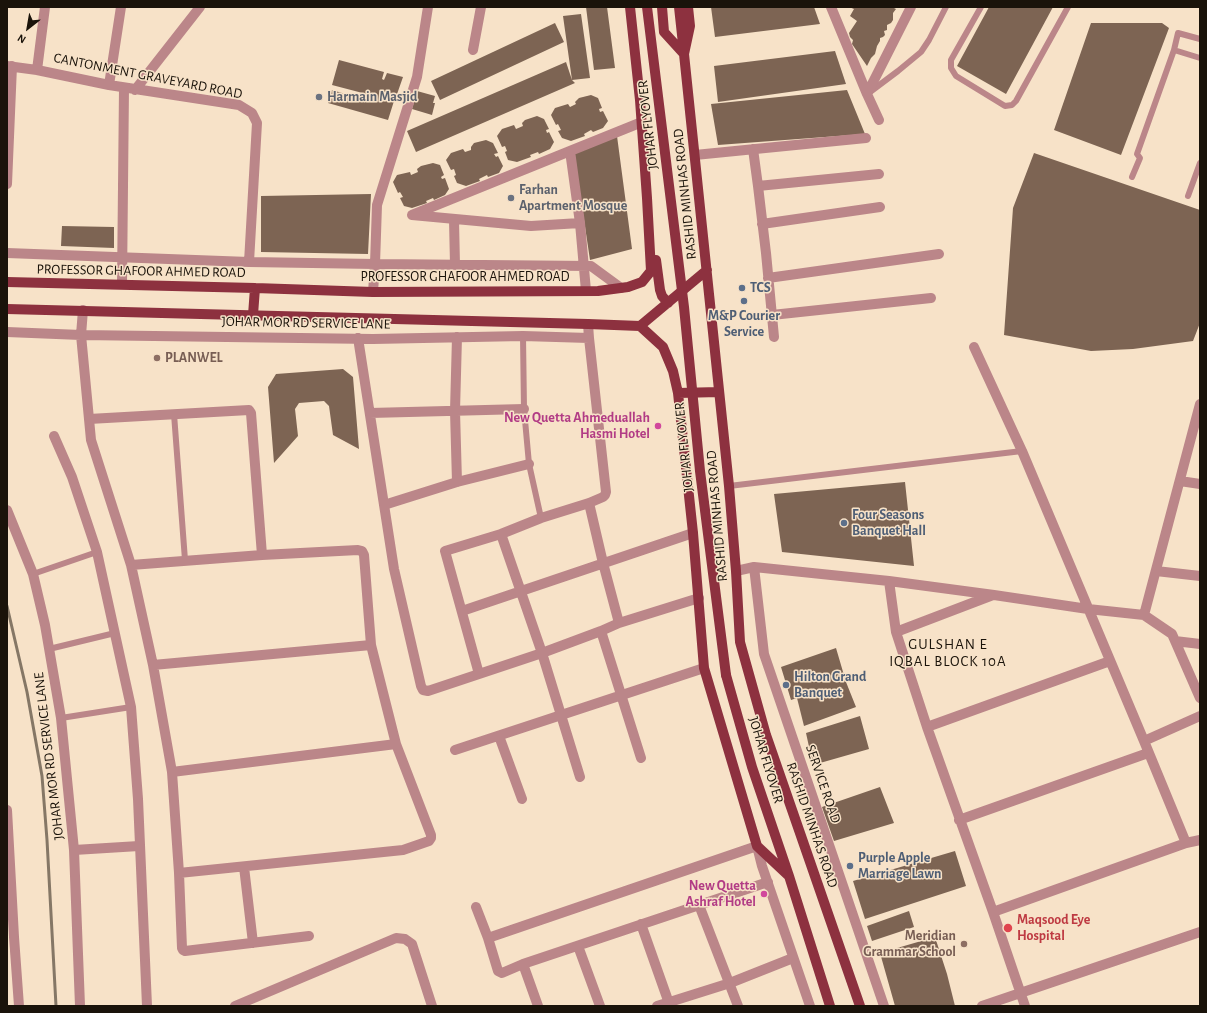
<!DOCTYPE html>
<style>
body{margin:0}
#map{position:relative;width:1207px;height:1013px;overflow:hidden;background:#f7e2c8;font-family:"Alegreya Sans",sans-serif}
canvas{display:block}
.frame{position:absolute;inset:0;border:8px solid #1a130a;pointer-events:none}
.north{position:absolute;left:8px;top:8px;width:40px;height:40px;-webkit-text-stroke:3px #f7e2c8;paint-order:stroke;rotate:211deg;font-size:11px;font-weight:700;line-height:16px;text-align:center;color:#1a130a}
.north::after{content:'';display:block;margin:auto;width:14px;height:18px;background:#1a130a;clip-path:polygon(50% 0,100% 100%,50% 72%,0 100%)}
</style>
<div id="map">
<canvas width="1207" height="1013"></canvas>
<div class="frame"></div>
<div class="north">N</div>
</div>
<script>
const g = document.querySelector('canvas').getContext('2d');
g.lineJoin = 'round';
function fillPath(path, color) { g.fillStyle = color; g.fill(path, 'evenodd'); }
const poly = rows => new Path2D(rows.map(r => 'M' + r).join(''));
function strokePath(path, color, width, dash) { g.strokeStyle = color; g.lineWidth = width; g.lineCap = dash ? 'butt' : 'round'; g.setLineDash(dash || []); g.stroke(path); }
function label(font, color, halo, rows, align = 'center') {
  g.font = font + ' "Alegreya Sans",sans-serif'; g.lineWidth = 3; g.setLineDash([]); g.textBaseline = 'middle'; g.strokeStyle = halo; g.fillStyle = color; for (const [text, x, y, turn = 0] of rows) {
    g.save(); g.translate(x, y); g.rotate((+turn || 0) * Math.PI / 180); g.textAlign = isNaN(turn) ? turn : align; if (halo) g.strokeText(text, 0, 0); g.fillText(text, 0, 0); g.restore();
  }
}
const building = poly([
 [586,7,607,7,615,68,594,70],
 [711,7,814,7,820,24,715,37],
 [849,7,892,7,896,9,893,13,893,20,891,23,887,25,887,30,884,31,885,35,883,37,880,38,880,41,877,46,875,54,871,58,867,66,852,44,853,40,850,37,849,33,857,21,850,16,854,9],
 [989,7,1053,7,1006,94,957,66],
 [581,14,590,78,572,80,575,83,416,152,407,131,566,62,572,80,563,16],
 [555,23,564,42,440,100,431,81],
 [1091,23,1162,23,1169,28,1121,155,1054,130],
 [835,51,846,84,718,102,714,66],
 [339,60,384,72,382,79,384,80,387,73,403,77,396,97,385,94,383,99,394,101,388,120,328,103,332,90,372,102,374,96,332,85],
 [847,90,865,134,718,145,711,104],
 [417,91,435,96,433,103,435,103,432,115,412,109],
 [591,95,598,98,602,108,599,109,600,112,603,111,608,121,603,128,593,132,591,130,584,134,585,136,571,141,562,138,558,131,561,130,558,124,556,125,551,115,555,108,568,104,570,107,576,104,575,102,579,98],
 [537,116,544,119,549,129,546,130,547,133,549,132,554,142,550,149,539,154,538,152,530,155,531,157,517,162,508,160,505,152,507,151,505,146,502,147,497,136,502,129,514,125,516,129,523,126,522,123,525,120],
 [617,136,632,249,590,260,574,153],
 [486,140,493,143,498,153,494,154,496,157,498,156,503,166,499,173,488,177,487,175,479,179,480,181,466,186,457,183,454,176,456,175,454,169,451,170,446,160,451,153,463,149,465,152,471,150,471,147,474,143],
 [1034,153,1200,210,1200,323,1193,341,1133,349,1091,351,1004,335,1013,208],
 [433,163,440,165,444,175,441,177,442,179,445,178,449,189,445,195,434,200,433,198,426,201,427,203,412,208,404,206,400,198,403,197,400,192,398,193,393,182,397,175,410,172,411,175,418,172,417,169,421,166],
 [371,194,368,254,261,252,261,196],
 [62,226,114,227,114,248,61,246],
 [343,369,353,377,359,449,333,435,329,406,324,401,299,403,295,409,298,436,274,463,268,387,276,374],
 [905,482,914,566,782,552,774,494],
 [836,648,846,682,856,707,804,726,797,698,791,700,781,667],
 [860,716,869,749,813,765,806,733],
 [880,787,894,823,834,841,822,807],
 [955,851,966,886,865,919,853,881],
 [909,911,914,927,872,941,867,926],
 [935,937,947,974,955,1006,895,1006,880,953]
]);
const lane = poly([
 [981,7,951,60,951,68,956,76,1005,106,1012,105,1016,101,1068,7],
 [1174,50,1178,33,1200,39],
 [870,92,898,71,921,52,929,40,946,7],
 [1132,177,1140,158,1137,154,1174,50,1200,58],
 [1188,196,1200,163],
 [523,336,524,409,529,464,541,518],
 [174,414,185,560],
 [729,486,1022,451],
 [33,574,97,552],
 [49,649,115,633],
 [61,718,131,707]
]);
const street = poly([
 [831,7,867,94,879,120],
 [473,50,481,7],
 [7,66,37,70,109,85,239,105,252,113,257,123,249,262],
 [37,70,45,7],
 [109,85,121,7],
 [135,90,200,7],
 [867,94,911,7],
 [753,149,758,186,766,253,774,337],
 [570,151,580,223,531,226,412,215,570,151,642,122],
 [695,155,866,138],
 [7,184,12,66],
 [758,186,879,174],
 [454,220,455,265],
 [580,223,586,291],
 [762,224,880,207],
 [7,253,249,262,375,264,591,266,621,288],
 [768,278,939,254],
 [122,284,124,88],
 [373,292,375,264,377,205,417,77,428,7],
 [83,310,81,335,91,440,131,565,153,665,172,772,179,873,182,948,183,950,185,951,309,936],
 [772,315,931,298],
 [7,332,81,335,373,339,523,336,589,338,588,324],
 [358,338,394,569,421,686,423,690,428,691,542,653,601,631,619,623,699,598],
 [974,347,1022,451,1144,741,1186,843],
 [370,413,524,409],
 [89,419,249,410,251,413,262,555],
 [54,436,72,477,97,552,131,707,138,799,147,1006],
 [1180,481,1200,484],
 [457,482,455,411,457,337],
 [589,503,603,563,619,623],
 [384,505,457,482,529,464],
 [7,510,33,574,45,625,61,718,74,850,80,1006],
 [501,534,542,653,580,777],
 [131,565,262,555,358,550,362,551,364,555,371,645,396,744,431,835,431,838,429,841,403,850,179,873],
 [754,567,764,654,884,1006],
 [736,571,754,567,889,581,994,595,1088,609,1144,615,1172,634,1200,698],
 [1156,571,1200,576],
 [889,581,896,632,927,727,993,912,1025,1006],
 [462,611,693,533],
 [1144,615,1200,404],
 [601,631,641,758],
 [896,632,993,595],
 [1175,641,1200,644],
 [153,665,371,645],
 [479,674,445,551,501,534,541,518,589,503,603,497,605,495,606,492,589,338],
 [927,727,1110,661],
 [499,736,522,799],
 [1144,741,1200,716],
 [455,750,704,668],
 [172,772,396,744],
 [7,810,14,937,19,1006],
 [959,820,1148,753],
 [74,850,139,846],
 [244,867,253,943],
 [699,905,738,1006],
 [476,907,488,938,498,971,502,973,523,964,768,882],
 [993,912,1186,843,1200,840],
 [641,924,670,1006],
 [488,938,757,846,762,866,810,1006],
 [578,946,600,1006],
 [523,964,538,1006],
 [235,1006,396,938,405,939,412,944,432,1006],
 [657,1006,730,983,793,958],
 [982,1006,1200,932]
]);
const primary = poly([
 [662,7,664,32,684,54],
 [679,7,683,44],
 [688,7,690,26,684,54,729,486,736,571,740,642,766,735,860,1006],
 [656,260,660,290,662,296,668,303],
 [7,282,255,288,373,292,598,291,628,287,642,282,651,271,647,198,640,100,630,7],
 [7,309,588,324,640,326,707,270],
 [253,315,255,288],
 [640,326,663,347,673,371,678,393,693,533,704,668,757,846,789,876],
 [678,393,719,392],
 [726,675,752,767,789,876,830,1006]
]);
const rail = poly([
 [7,606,27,692,42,776,47,840,56,1006]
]);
const primaryBridge = poly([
 [647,7,684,307,700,471,726,675]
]);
const markers = [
 [319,97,4,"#6b7280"],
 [511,198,4,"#6b7280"],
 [742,288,4,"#5c6f8a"],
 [744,301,4,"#5c6f8a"],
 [157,358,4,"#8d6e63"],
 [658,426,4,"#d1479c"],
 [844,523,4,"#5c6f8a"],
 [786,685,4,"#5c6f8a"],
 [850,866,4,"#5c6f8a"],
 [764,894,4,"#d1479c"],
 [1008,928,5,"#e0444e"],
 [964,944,4,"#8d6e63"]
];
const streetNames = [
 ["CANTONMENT GRAVEYARD ROAD",148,76,11],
 ["JOHAR FLYOVER",648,125,-97],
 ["RASHID MINHAS ROAD",685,194,-96],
 ["PROFESSOR GHAFOOR AHMED ROAD",141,271,1],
 ["PROFESSOR GHAFOOR AHMED ROAD",465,277],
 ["JOHAR MOR RD SERVICE LANE",306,323,1],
 ["JOHAR FLYOVER",684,447,-96],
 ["RASHID MINHAS ROAD",717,516,-95],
 ["JOHAR MOR RD SERVICE LANE",49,756,-97],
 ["JOHAR FLYOVER",766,760,73],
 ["SERVICE ROAD",823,784,71],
 ["RASHID MINHAS ROAD",812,825,71]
];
const worshipNames = [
 ["Harmain Masjid",327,97],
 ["Farhan",519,190],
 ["Apartment Mosque",519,206]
];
const serviceNames = [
 ["TCS",750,288],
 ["M&P Courier",744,316,"center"],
 ["Service",744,332,"center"],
 ["Four Seasons",852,515],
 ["Banquet Hall",852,531],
 ["Hilton Grand",794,677],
 ["Banquet",794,693],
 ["Purple Apple",858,858],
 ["Marriage Lawn",858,874]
];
const educationNames = [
 ["PLANWEL",165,358],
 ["Meridian",956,936,"right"],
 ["Grammar School",956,952,"right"]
];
const hotelNames = [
 ["New Quetta Ahmeduallah",650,418],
 ["Hasmi Hotel",650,434],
 ["New Quetta",756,886],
 ["Ashraf Hotel",756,902]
];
const healthNames = [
 ["Maqsood Eye",1017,920],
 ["Hospital",1017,936]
];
const neighbourhoodNames = [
 ["GULSHAN E",948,644],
 ["IQBAL BLOCK 10A",948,661]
];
fillPath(building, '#7d6453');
strokePath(lane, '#bb8689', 6);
strokePath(street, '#bb8689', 10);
strokePath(primary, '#8d313f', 10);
strokePath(rail, '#857766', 3);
strokePath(primaryBridge, '#8d313f', 10);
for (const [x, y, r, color] of markers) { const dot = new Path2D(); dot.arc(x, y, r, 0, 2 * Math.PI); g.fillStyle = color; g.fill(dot); strokePath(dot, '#f7e2c8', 1.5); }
label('14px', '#1a130a', '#f7e2c8', streetNames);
label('bold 14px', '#5b616d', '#f7e2c8', worshipNames, 'left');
label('bold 14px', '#4e5e75', '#f7e2c8', serviceNames, 'left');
label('bold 14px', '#785e54', '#f7e2c8', educationNames, 'left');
label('bold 14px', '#b23c85', '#f7e2c8', hotelNames, 'right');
label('bold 14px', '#be3a42', '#f7e2c8', healthNames, 'left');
g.letterSpacing = '1px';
label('15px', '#1a130a', '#f7e2c8', neighbourhoodNames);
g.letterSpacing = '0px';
</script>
